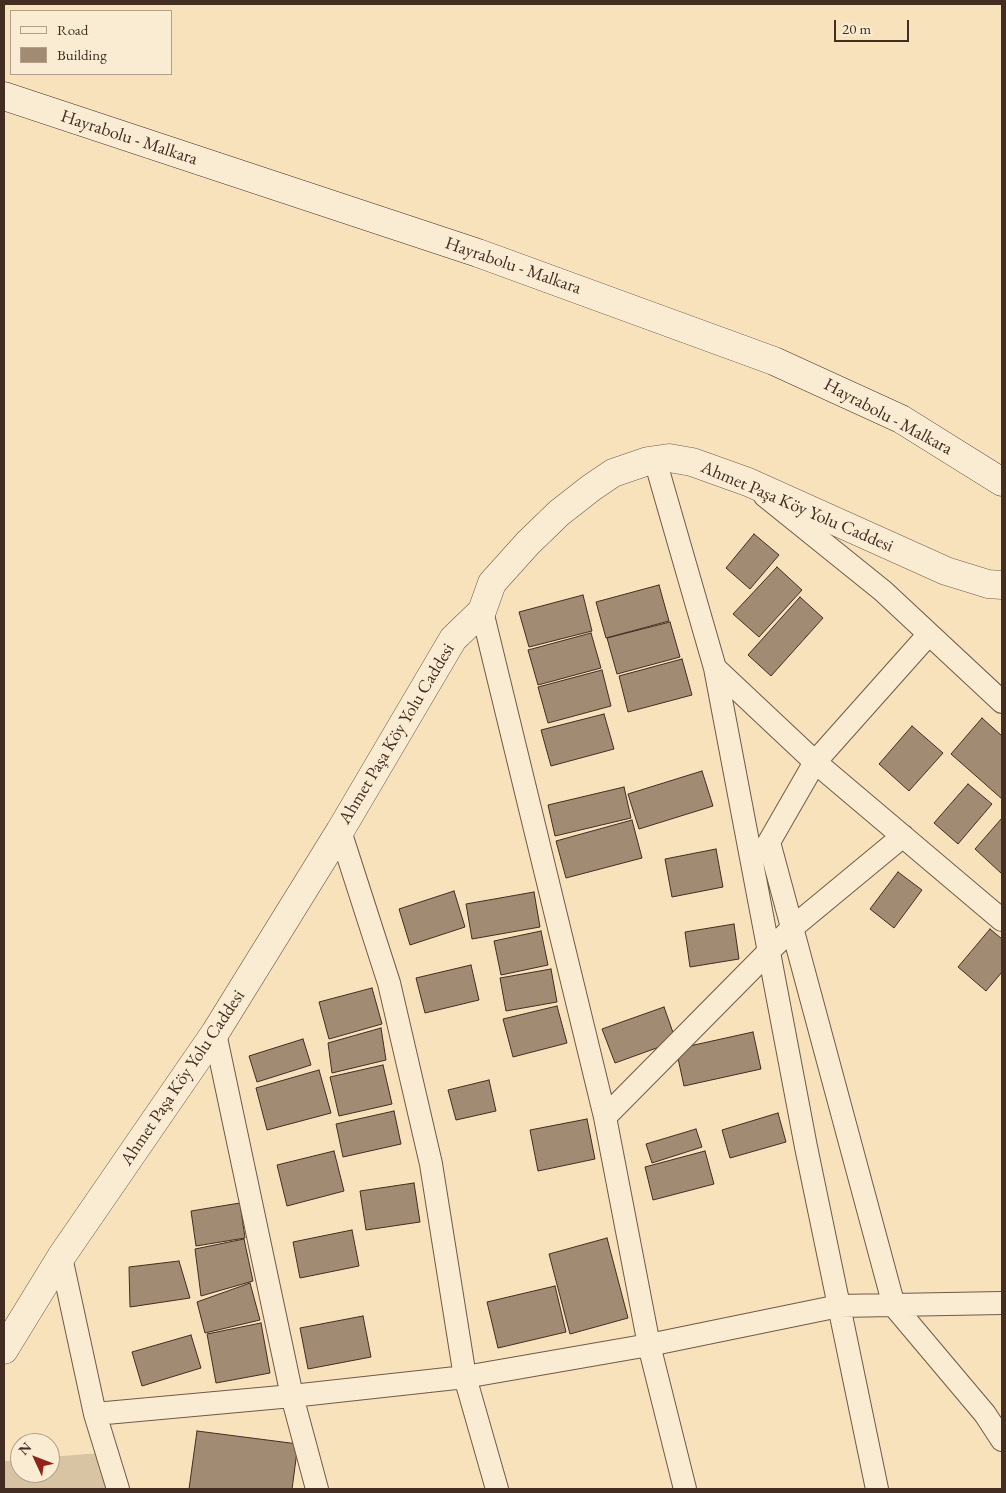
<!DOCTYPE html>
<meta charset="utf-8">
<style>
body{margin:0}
#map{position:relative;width:1006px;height:1493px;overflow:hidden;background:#f7e2bc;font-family:"EB Garamond",serif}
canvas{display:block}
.frame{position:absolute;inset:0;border:5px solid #432c22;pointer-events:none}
.legend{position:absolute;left:10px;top:10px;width:162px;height:65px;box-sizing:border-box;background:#faecd3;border:1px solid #b19f8c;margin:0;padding:6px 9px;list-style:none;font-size:15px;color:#432c22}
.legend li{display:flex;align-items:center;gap:10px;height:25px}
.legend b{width:25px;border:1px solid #b19f8c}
.north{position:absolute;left:10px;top:1433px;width:50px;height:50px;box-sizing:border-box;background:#faecd3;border:1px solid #b19f8c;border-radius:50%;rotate:313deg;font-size:14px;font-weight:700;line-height:20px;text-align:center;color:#432c22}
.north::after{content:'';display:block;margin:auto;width:18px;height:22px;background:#8f2418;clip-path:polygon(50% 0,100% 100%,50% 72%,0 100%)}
.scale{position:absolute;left:834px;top:20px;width:75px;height:22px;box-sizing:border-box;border:2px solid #432c22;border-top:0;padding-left:6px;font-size:15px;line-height:18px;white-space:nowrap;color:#432c22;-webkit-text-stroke:4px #faecd3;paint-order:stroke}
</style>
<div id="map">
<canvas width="1006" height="1493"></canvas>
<div class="frame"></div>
<ul class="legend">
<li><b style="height:6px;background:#faecd3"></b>Road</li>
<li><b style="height:14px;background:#a18b72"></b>Building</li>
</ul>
<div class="north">N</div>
<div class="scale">20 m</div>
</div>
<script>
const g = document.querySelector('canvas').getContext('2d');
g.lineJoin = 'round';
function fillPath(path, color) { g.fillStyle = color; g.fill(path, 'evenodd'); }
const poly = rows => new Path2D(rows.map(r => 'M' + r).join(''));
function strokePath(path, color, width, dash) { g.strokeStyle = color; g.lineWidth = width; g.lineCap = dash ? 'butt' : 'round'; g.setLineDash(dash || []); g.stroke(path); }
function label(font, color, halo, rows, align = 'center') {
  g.font = font + ' "EB Garamond",serif'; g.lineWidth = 5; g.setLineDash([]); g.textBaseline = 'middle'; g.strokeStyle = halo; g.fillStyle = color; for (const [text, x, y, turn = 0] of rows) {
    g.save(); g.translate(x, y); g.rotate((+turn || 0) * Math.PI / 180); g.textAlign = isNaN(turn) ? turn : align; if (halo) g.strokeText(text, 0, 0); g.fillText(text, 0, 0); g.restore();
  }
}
const green = poly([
 [100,1453,109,1489,4,1489,4,1461,20,1460,20,1473,50,1473,50,1457]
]);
const building = poly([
 [754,534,779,555,750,589,726,568,754,534],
 [777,567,802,590,759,637,733,614,777,567],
 [659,585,669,621,606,638,596,602,659,585],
 [583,595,592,631,529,647,519,612,583,595],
 [800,597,823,618,771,676,748,655,800,597],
 [670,622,680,657,617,674,607,638,670,622],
 [591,633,601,668,538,685,528,650,591,633],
 [682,659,692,695,628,712,619,676,682,659],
 [602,670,611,706,548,723,538,687,602,670],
 [604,714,614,749,551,766,541,730,604,714],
 [982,718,1002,736,1002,799,951,754,982,718],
 [912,726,943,753,909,791,879,764,912,726],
 [702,771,713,806,639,829,628,794,702,771],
 [968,784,992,804,958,844,934,823,968,784],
 [624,787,631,818,555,836,548,805,624,787],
 [1002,818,1002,874,975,849,1002,818],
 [632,820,642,858,566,878,556,841,632,820],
 [716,849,723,887,672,897,665,859,716,849],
 [898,872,922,890,894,928,870,909,898,872],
 [454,891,465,927,410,945,399,909,454,891],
 [534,892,540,927,472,939,466,904,534,892],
 [734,924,739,959,690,967,685,932,734,924],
 [990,929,1002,939,1002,972,986,991,958,967,990,929],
 [541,931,548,965,501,975,494,941,541,931],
 [471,965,479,1000,425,1013,416,978,471,965],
 [551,969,557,1002,506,1011,500,978,551,969],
 [372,988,382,1024,329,1039,319,1002,372,988],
 [557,1006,567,1043,513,1057,503,1019,557,1006],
 [664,1007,676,1041,615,1063,602,1029,664,1007],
 [381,1028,386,1060,332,1073,328,1043,381,1028],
 [753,1032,761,1069,684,1086,676,1049,753,1032],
 [303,1039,311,1065,257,1082,249,1056,303,1039],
 [383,1065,392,1104,339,1116,330,1077,383,1065],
 [319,1070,331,1113,267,1130,256,1088,319,1070],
 [489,1080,496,1111,456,1120,448,1090,489,1080],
 [394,1111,401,1144,343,1157,336,1124,394,1111],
 [778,1113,786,1142,730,1158,722,1130,778,1113],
 [587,1119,595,1159,538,1171,530,1130,587,1119],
 [696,1129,702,1147,652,1163,646,1144,696,1129],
 [334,1151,344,1191,287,1206,277,1165,334,1151],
 [705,1151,714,1184,653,1200,645,1167,705,1151],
 [414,1183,420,1222,366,1230,360,1191,414,1183],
 [240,1203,245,1238,196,1246,191,1211,240,1203],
 [352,1230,359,1266,300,1278,293,1242,352,1230],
 [607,1238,628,1318,570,1334,549,1254,607,1238],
 [244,1239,253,1281,201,1296,195,1249,244,1239],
 [179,1261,190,1298,130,1307,129,1267,179,1261],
 [250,1283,260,1320,205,1333,197,1302,250,1283],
 [555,1286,566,1332,498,1348,487,1302,555,1286],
 [363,1316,371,1357,308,1369,300,1328,363,1316],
 [261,1323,270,1373,216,1383,207,1334,261,1323],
 [191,1335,201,1368,142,1386,132,1352,191,1335],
 [197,1431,298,1444,292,1489,189,1489,197,1431]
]);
const minor = poly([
 [655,460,715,668,806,1147,877,1489],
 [765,496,883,591,1002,702],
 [482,611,605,1117,649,1345,685,1489],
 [929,634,815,762,769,842,894,1306,985,1414,1002,1440],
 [715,668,815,762,1002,920],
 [340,831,389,983,431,1164,465,1377,497,1489],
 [215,1033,292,1396,317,1489],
 [605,1117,793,927,903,836],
 [61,1257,95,1414,118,1489],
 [95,1414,292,1396,465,1377,649,1345,839,1306,1002,1303]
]);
const tertiary = poly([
 [4,1350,61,1257,215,1033,340,831,453,639,482,611,492,583,528,543,559,513,591,488,613,473,648,461,669,458,692,462,748,482,946,571,988,584,1002,585]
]);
const secondary = poly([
 [4,96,478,253,774,361,901,419,1002,482]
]);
const streetNames = [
 ["Hayrabolu - Malkara",129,138,18],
 ["Hayrabolu - Malkara",513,266,19],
 ["Hayrabolu - Malkara",888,417,28],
 ["Ahmet Paşa Köy Yolu Caddesi",797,507,23],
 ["Ahmet Paşa Köy Yolu Caddesi",397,734,-59],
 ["Ahmet Paşa Köy Yolu Caddesi",183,1078,-56]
];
fillPath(green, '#d8c3a2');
fillPath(building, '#a18b72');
strokePath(building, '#432c22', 1);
strokePath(minor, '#705a48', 24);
strokePath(tertiary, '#705a48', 29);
strokePath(secondary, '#432c22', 29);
strokePath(minor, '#faecd3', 22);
strokePath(tertiary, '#faecd3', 28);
strokePath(secondary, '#faecd3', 28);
label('18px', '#432c22', '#faecd3', streetNames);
</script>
